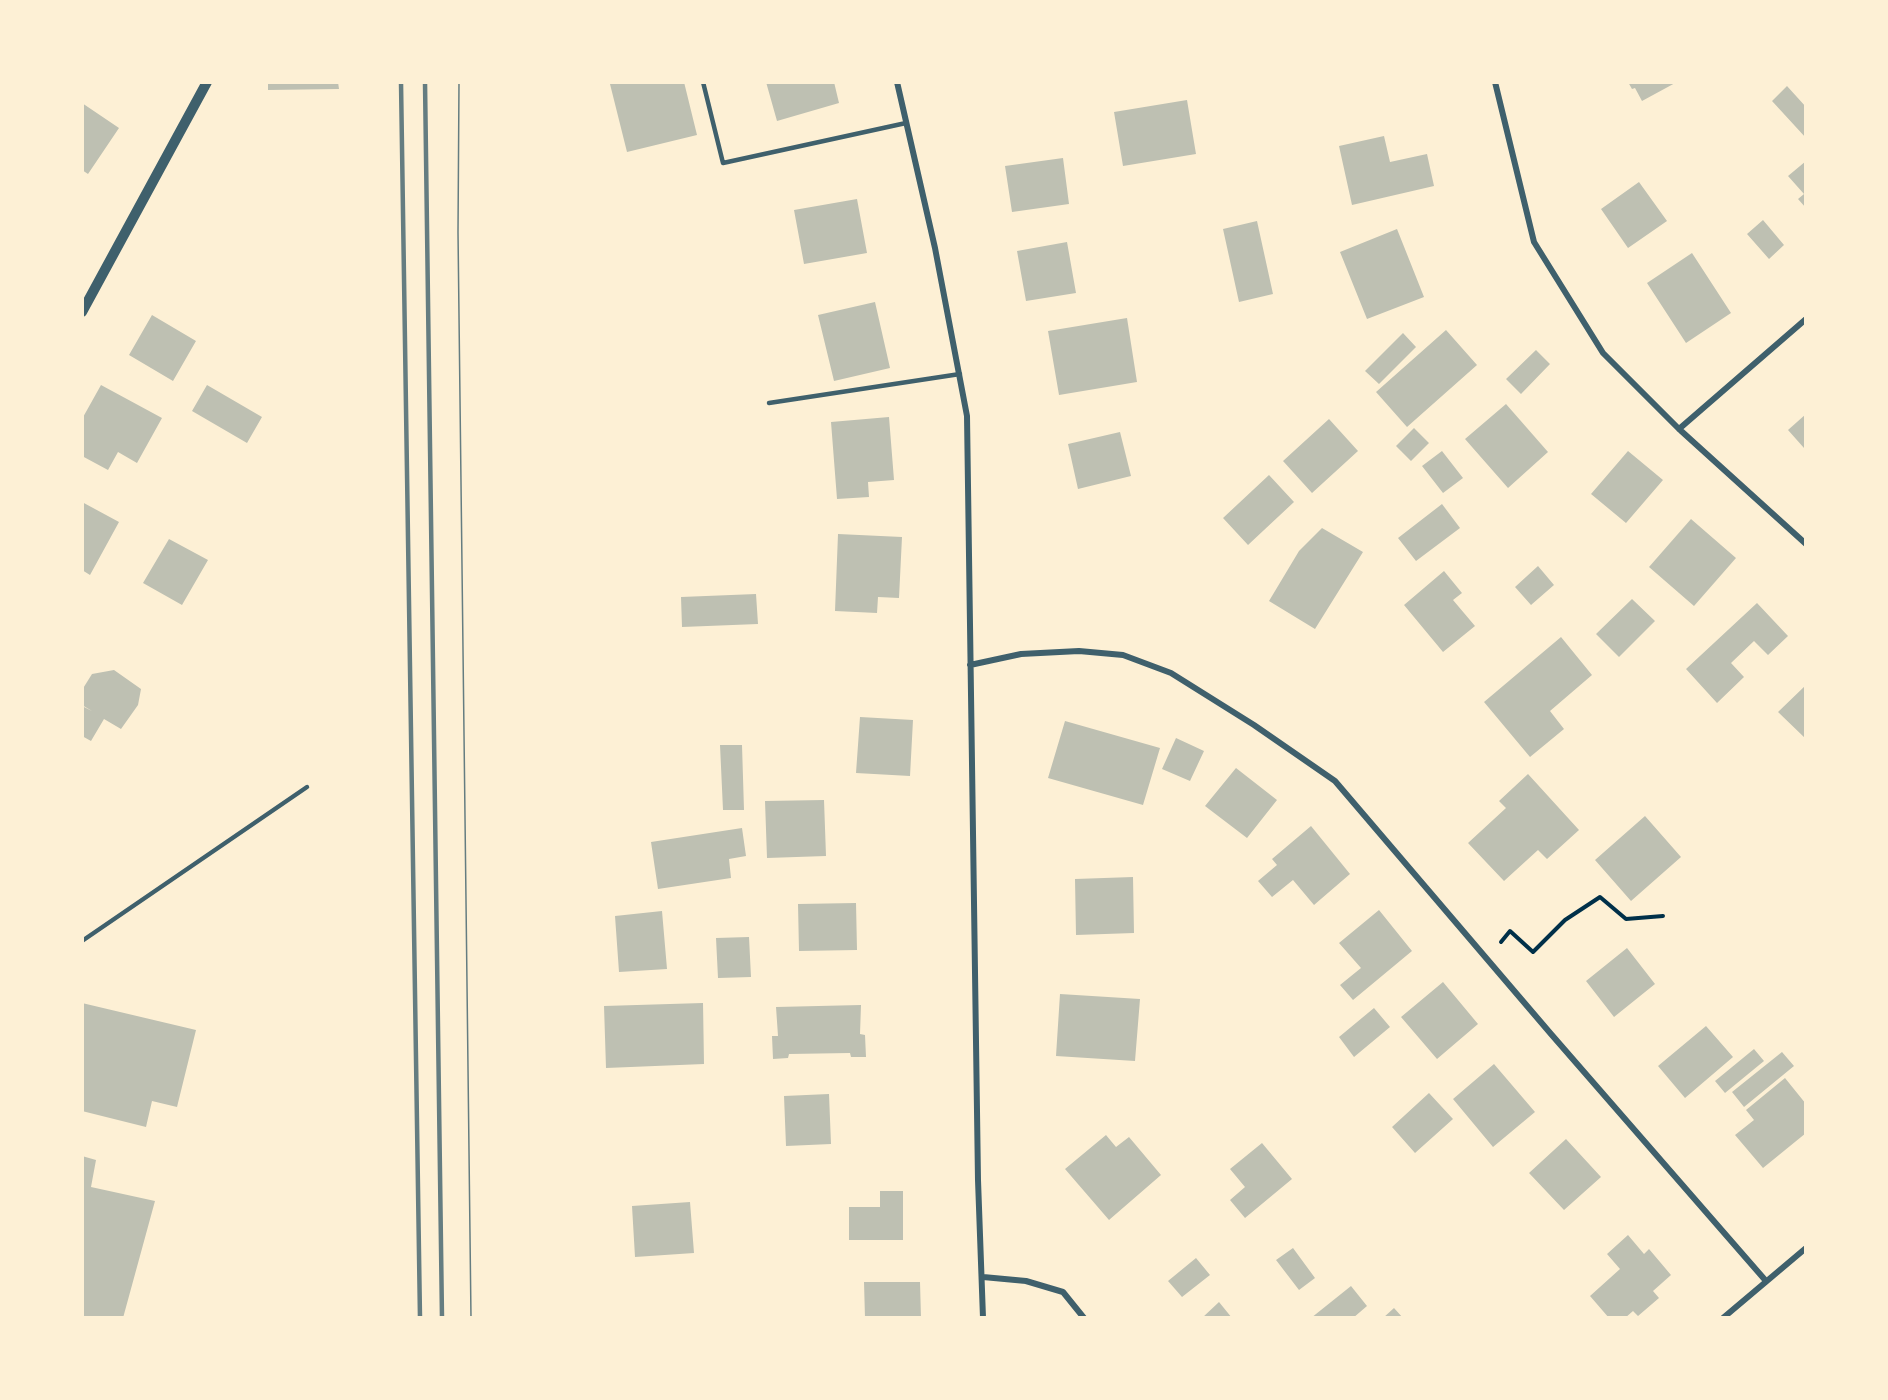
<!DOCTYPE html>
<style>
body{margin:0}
#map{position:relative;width:1888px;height:1400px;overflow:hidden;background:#fdf0d5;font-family:"IBM Plex Sans",sans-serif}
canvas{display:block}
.frame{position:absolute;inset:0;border:84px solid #fdf0d5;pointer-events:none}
</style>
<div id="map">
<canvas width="1888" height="1400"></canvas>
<div class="frame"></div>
</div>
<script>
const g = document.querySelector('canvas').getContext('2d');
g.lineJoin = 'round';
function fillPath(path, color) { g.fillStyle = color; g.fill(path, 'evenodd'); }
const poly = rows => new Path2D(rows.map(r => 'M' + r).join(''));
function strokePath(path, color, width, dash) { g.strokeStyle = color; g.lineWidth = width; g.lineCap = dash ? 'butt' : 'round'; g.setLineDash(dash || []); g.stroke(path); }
const building = poly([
 [268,82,338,82,339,89,268,90],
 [617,82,684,82,697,135,627,152,610,84],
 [766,82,834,82,839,103,777,121],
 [1628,82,1677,82,1642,101,1635,88,1632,89],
 [1787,86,1806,107,1806,138,1772,101],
 [1187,100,1196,154,1123,166,1114,112],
 [82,103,119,128,88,174,82,170],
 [1384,136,1390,162,1427,154,1434,186,1352,205,1339,146],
 [1063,158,1069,204,1012,212,1005,166],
 [1806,161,1806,208,1798,199,1804,194,1788,176],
 [1639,182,1667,221,1628,248,1601,209],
 [857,199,867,253,804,264,794,210],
 [1763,220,1784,245,1769,259,1747,234],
 [1257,221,1273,294,1239,302,1223,229],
 [1397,229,1424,297,1367,319,1340,252],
 [1067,242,1076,293,1026,301,1017,251],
 [1692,253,1731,313,1686,343,1647,283],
 [875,302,890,368,834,381,818,315],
 [152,315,196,341,173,381,129,355],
 [1127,318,1137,382,1059,395,1048,331],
 [1446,330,1477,365,1407,427,1376,392],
 [1403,333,1416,347,1379,384,1365,371],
 [1536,350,1550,364,1521,394,1506,379],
 [101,385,162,418,137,463,118,452,108,470,82,456,82,419],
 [207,385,262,417,247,443,192,411],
 [1506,404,1548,452,1508,488,1465,439],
 [1806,414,1806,447,1804,448,1788,430],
 [889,417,894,480,868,482,869,497,837,499,831,422],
 [1329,419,1358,451,1312,493,1283,461],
 [1414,428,1429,443,1411,461,1396,446],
 [1120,432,1131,476,1078,489,1068,444],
 [1442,451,1463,478,1443,493,1422,466],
 [1628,451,1663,480,1626,523,1591,494],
 [1269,475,1294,502,1248,545,1223,518],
 [82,502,119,522,90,575,82,570],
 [1442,504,1460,528,1416,561,1398,538],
 [1691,519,1736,558,1694,606,1649,567],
 [1322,528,1363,552,1315,629,1269,601,1299,551],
 [838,534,902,537,899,598,878,597,877,613,835,611],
 [169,539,208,560,182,605,143,583],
 [1538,566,1554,585,1531,605,1515,587],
 [1444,571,1462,593,1453,600,1475,626,1443,652,1404,605],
 [756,594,758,624,682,627,681,597],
 [1632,599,1655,621,1619,657,1596,634],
 [1757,603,1788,636,1768,655,1754,641,1731,663,1744,677,1717,703,1686,669],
 [1561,637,1592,675,1550,711,1564,729,1530,757,1484,702],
 [114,670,141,689,138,705,121,729,104,719,91,741,82,736,82,706,92,711,82,705,82,690,92,674],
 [1806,685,1806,739,1778,712],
 [860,717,913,720,910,776,856,773],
 [1065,721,1160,748,1143,805,1048,778],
 [1176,738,1204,751,1190,781,1162,769],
 [720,745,742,745,744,810,723,810],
 [1236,768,1277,800,1247,838,1205,806],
 [1528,774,1579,830,1547,859,1538,850,1504,881,1468,843,1506,808,1499,801],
 [824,800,826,856,767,858,765,801],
 [1645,816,1681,857,1631,901,1595,860],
 [1311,826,1350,874,1314,905,1293,880,1272,897,1258,881,1277,865,1272,859],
 [742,828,746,856,729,859,731,878,658,889,651,842],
 [1133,877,1134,933,1076,935,1075,879],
 [856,903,857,950,799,951,798,904],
 [1379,910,1412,951,1353,1000,1340,985,1361,968,1339,943],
 [662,911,667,969,619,972,615,916],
 [749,937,751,977,718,978,716,938],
 [1627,948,1655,984,1614,1017,1586,981],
 [1443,982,1478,1024,1437,1059,1401,1017],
 [1060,994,1140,999,1135,1061,1056,1056],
 [82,1003,196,1030,177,1107,152,1101,146,1127,82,1111],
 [703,1003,704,1064,606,1068,604,1006],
 [861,1005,860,1034,865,1035,866,1057,851,1057,850,1053,789,1054,788,1058,773,1059,772,1036,778,1036,776,1007],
 [1374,1008,1390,1027,1354,1057,1339,1037],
 [1706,1026,1733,1057,1685,1098,1658,1066],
 [1754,1049,1764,1061,1725,1093,1715,1081],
 [1782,1052,1794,1066,1744,1107,1732,1092],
 [1494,1064,1535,1112,1493,1147,1453,1099],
 [1785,1078,1806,1104,1806,1133,1763,1168,1735,1135,1754,1120,1746,1110],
 [1429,1093,1453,1119,1415,1153,1392,1127],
 [829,1094,831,1144,786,1146,784,1096],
 [1106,1135,1116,1147,1129,1137,1161,1175,1109,1220,1065,1169],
 [1566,1139,1601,1177,1564,1210,1529,1173],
 [1262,1143,1292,1179,1245,1218,1230,1200,1245,1187,1230,1169],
 [82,1156,96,1160,91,1187,155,1201,123,1318,82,1318],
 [880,1191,903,1191,903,1240,849,1240,849,1207,880,1207],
 [690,1202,694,1253,635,1257,632,1206],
 [1628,1235,1644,1254,1649,1249,1671,1275,1653,1291,1659,1298,1638,1316,1633,1311,1625,1318,1609,1318,1590,1296,1620,1269,1607,1254],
 [1293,1248,1315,1278,1299,1290,1276,1260],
 [1196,1258,1210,1275,1182,1297,1168,1281],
 [864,1282,920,1282,921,1318,865,1318],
 [1351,1286,1367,1306,1353,1318,1311,1318],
 [1219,1302,1232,1318,1202,1318],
 [1394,1308,1403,1318,1383,1318]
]);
const path = poly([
 [1501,942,1510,931,1533,952,1565,920,1600,897,1626,919,1663,916]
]);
const service = poly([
 [703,82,723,163,906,123],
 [769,403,960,374],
 [82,941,307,787]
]);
const minor = poly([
 [897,82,935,248,967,416,978,1180,983,1318],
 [1495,82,1534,242,1603,353,1679,429,1806,544],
 [1679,429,1806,319],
 [970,665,1021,654,1079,651,1123,655,1171,673,1254,725,1335,781,1551,1034,1766,1281],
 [983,1277,1026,1281,1063,1292,1084,1318],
 [1723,1318,1806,1248]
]);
const tertiary = poly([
 [82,312,207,82]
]);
const tram = poly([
 [459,82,458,232,471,1318]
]);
const rail = poly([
 [401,82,420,1318],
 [425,82,442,1318]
]);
fillPath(building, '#bec0b2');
strokePath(path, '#003049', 4);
strokePath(service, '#3f606c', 4.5);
strokePath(minor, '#3f606c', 6);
strokePath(tertiary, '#3f606c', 10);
strokePath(tram, '#657d81', 1.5);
strokePath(rail, '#657d81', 4.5);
</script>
